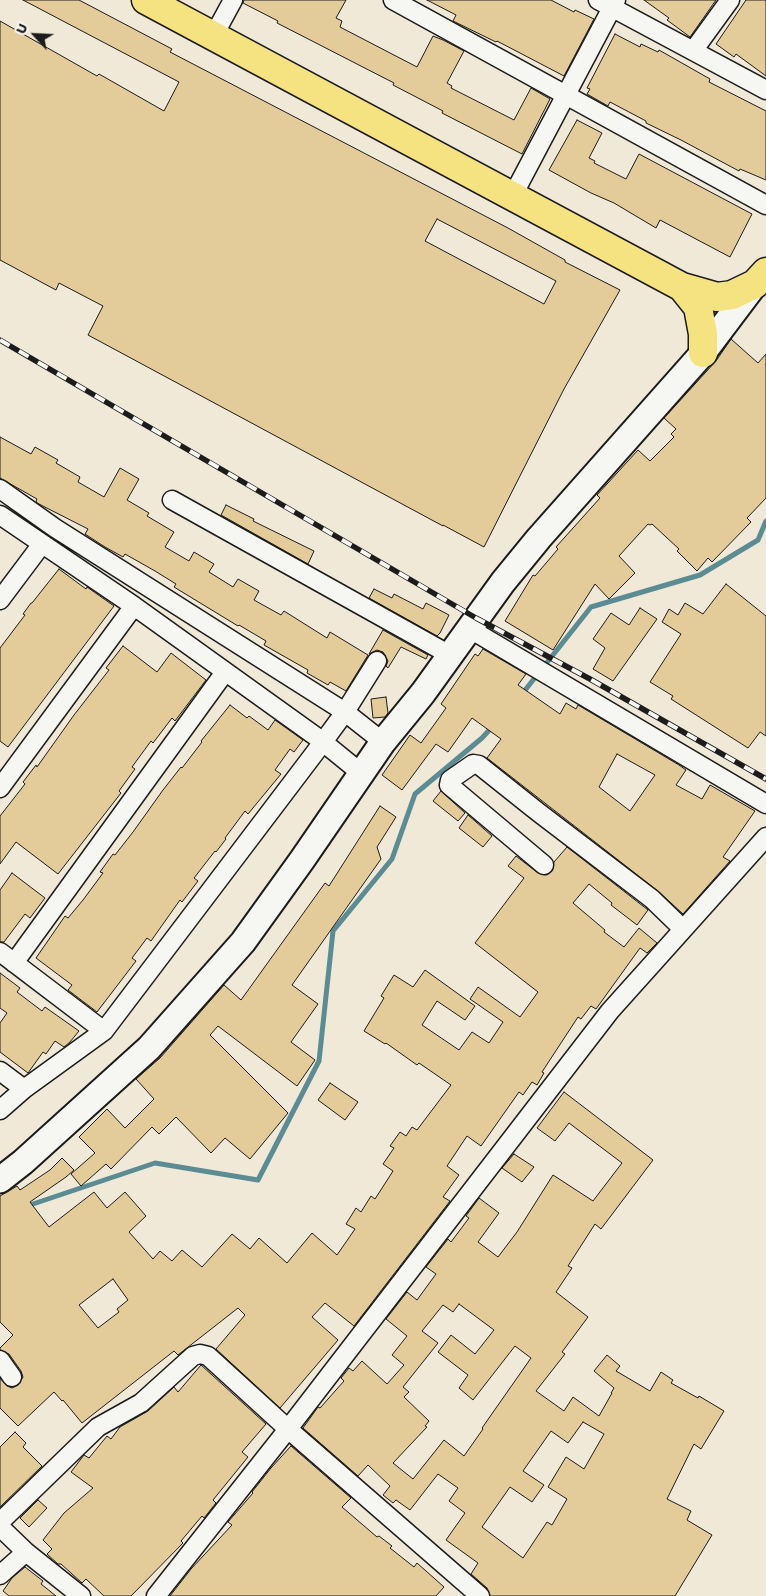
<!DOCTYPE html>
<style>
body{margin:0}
#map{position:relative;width:766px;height:1596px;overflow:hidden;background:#f1e9d8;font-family:"Shantell Sans",sans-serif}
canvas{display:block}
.north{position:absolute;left:10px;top:10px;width:50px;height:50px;-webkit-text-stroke:4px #f6f6f2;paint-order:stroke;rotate:295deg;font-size:14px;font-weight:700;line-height:20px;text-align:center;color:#1c1c1c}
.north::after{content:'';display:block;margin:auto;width:18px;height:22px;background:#1c1c1c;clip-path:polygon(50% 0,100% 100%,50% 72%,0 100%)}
</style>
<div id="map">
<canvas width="766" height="1596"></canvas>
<div class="north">U</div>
</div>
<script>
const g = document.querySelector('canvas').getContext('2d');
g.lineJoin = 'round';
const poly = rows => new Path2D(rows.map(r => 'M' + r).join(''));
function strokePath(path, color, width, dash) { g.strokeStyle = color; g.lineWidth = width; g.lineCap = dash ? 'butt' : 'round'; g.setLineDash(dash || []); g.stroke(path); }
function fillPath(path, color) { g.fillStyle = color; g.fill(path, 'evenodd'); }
const stream = poly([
 [522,694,591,607,700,575,758,540,766,521],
 [27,1206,155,1163,258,1180,319,1061,333,931,392,859,415,794,482,738,493,726]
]);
const building = poly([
 [23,0,79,0,172,49,170,52,508,228,565,260,565,262,620,290,564,389,484,547,443,525,443,526,88,335,103,306,59,283,56,290,0,260,0,21,97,76,99,74,164,111,179,82,23,0],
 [437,219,556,281,544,304,425,241,437,219],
 [244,0,346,0,336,18,342,21,340,27,417,67,433,36,443,40,464,51,447,83,452,86,451,88,514,120,531,88,550,99,522,154,442,113,443,111,393,85,394,83,277,23,278,21,243,3,244,0],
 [427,0,551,0,574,12,575,10,594,19,564,76,497,41,496,42,453,21,456,15,427,0],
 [644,0,716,0,690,37,667,20,669,18,644,0],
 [746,0,766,0,766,76,736,54,734,57,716,44,746,0],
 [615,34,640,47,641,44,658,52,659,50,710,79,709,82,766,111,766,180,740,169,739,171,681,140,646,123,646,121,610,102,608,106,587,94,590,89,587,88,615,34],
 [577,120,602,133,589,158,595,161,594,163,626,179,639,154,752,214,730,257,660,220,656,228,614,203,591,193,549,170,577,120],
 [731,339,758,363,766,354,766,498,747,518,751,522,712,562,708,558,697,571,677,551,679,549,652,524,650,525,648,524,619,556,635,573,609,599,595,584,553,650,505,621,533,575,535,576,558,549,556,547,600,498,597,495,638,450,650,461,674,437,671,434,676,429,664,418,716,361,731,339],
 [0,437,31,454,35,447,58,460,56,463,80,477,78,482,104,497,120,468,139,479,127,500,149,513,147,516,174,532,165,547,189,561,194,552,214,564,209,572,233,587,238,579,259,591,254,600,281,615,284,611,327,638,330,632,368,655,346,691,330,682,328,685,307,673,308,670,264,645,266,641,239,625,238,626,174,587,176,584,155,571,125,554,123,557,105,547,85,534,88,529,37,503,36,501,37,499,0,478,0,437],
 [226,505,254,519,253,521,314,551,308,564,221,515,226,505],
 [59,569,86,589,87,587,114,606,8,747,0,741,0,648,25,615,23,614,31,603,32,603,59,569],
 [726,584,766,616,766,736,760,732,748,748,671,699,673,696,650,682,681,634,662,622,669,609,678,615,685,603,703,614,726,584],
 [374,589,392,598,394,594,423,609,426,603,449,615,440,633,437,636,369,598,374,589],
 [640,608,657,619,613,681,593,669,605,648,593,639,611,613,629,625,640,608],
 [383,630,428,655,426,659,401,647,388,668,386,666,388,661,383,652,377,650,369,654,383,630],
 [123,646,157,672,171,653,206,680,175,721,172,718,153,743,151,741,132,767,135,769,119,791,121,793,58,874,16,842,0,864,0,816,25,784,23,782,36,765,37,767,74,715,109,670,106,668,123,646],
 [483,649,526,674,518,685,560,714,566,703,576,709,578,705,679,765,686,770,676,785,702,799,710,785,755,811,723,857,730,861,683,914,658,891,487,758,501,739,472,718,448,752,436,744,402,790,382,775,410,735,421,743,446,708,441,704,475,654,478,656,483,649],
 [617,754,655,775,630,811,599,787,617,754],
 [386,697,388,713,385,717,373,718,371,699,386,697],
 [230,705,247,718,249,716,268,730,275,720,303,740,294,752,290,749,275,770,281,774,248,814,245,811,225,838,226,839,216,852,215,851,194,878,198,881,182,902,180,900,151,941,147,938,132,958,136,961,97,1012,68,990,72,985,36,958,65,916,68,918,83,900,103,873,100,872,113,854,115,855,133,832,163,790,181,767,182,768,202,742,201,741,230,705],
 [441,791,465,813,458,821,433,801,441,791],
 [380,806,396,817,377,847,381,859,292,985,318,1004,291,1042,315,1060,297,1086,218,1026,210,1035,288,1113,250,1159,225,1138,211,1153,176,1117,159,1134,152,1127,111,1169,106,1164,81,1186,71,1174,95,1153,79,1137,107,1109,125,1128,154,1099,136,1079,160,1058,224,985,241,1000,325,883,329,886,380,806],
 [468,815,492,836,483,847,459,828,468,815],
 [567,847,648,910,637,925,611,905,612,903,589,884,573,903,605,930,604,932,624,947,639,928,657,943,647,953,640,948,596,1009,591,1006,581,1019,578,1017,542,1072,544,1073,537,1085,532,1082,523,1095,519,1092,481,1146,467,1136,447,1166,459,1175,443,1197,450,1201,354,1326,325,1303,312,1317,338,1340,280,1408,216,1349,245,1315,238,1308,178,1355,174,1351,82,1423,63,1400,62,1401,54,1392,18,1426,0,1408,0,1378,7,1386,12,1388,18,1385,23,1377,21,1371,9,1354,0,1350,0,1348,13,1335,0,1322,0,1196,17,1186,20,1190,50,1170,62,1158,74,1170,66,1177,30,1202,49,1227,94,1192,107,1208,125,1192,146,1216,129,1232,153,1259,160,1251,172,1261,182,1250,202,1267,232,1234,250,1249,259,1238,287,1263,312,1233,337,1255,355,1229,346,1224,356,1208,361,1212,371,1196,375,1199,393,1171,383,1164,394,1148,390,1146,400,1132,406,1136,412,1127,417,1130,451,1085,419,1063,417,1065,386,1043,385,1044,364,1031,384,998,381,996,394,975,413,987,425,970,475,1006,465,1020,437,1001,422,1025,459,1050,472,1032,489,1043,503,1022,470,999,478,987,520,1017,538,992,475,943,524,878,508,866,516,856,538,873,547,875,552,871,554,862,567,847],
 [113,1279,128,1300,117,1309,119,1312,98,1328,79,1305,113,1279],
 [12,873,45,898,30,918,25,914,4,942,0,942,0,890,12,873],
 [0,973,20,988,17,992,42,1011,45,1007,79,1031,70,1042,64,1047,55,1041,46,1054,43,1052,28,1073,0,1052,0,1023,7,1013,0,1008,0,973],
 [330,1083,358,1102,345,1120,318,1100,330,1083],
 [564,1092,653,1160,601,1229,595,1224,568,1266,572,1268,556,1292,588,1317,562,1352,565,1354,536,1391,564,1411,573,1397,599,1416,612,1393,611,1393,614,1388,594,1371,607,1355,620,1366,616,1371,650,1391,661,1372,673,1380,671,1383,698,1398,699,1396,724,1411,701,1449,694,1444,667,1499,691,1511,687,1520,712,1535,675,1596,490,1596,487,1588,471,1574,478,1563,446,1540,465,1513,449,1501,458,1488,438,1474,410,1510,396,1500,393,1503,383,1495,390,1486,368,1465,358,1476,303,1428,318,1407,320,1408,344,1381,341,1378,349,1368,353,1371,362,1361,387,1384,404,1365,392,1355,407,1336,386,1319,407,1292,417,1300,436,1274,426,1267,448,1239,451,1242,469,1218,466,1216,479,1198,499,1213,478,1242,498,1257,517,1232,553,1175,593,1201,622,1163,569,1123,555,1141,537,1128,564,1092],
 [459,1304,494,1330,475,1354,451,1335,438,1352,468,1375,459,1388,473,1400,515,1346,531,1358,482,1428,483,1429,464,1456,444,1440,413,1479,393,1463,427,1427,425,1426,429,1421,404,1397,409,1392,403,1387,438,1343,422,1331,443,1305,453,1312,459,1304],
 [583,1422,604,1434,584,1469,566,1457,548,1487,567,1499,552,1525,547,1522,523,1558,482,1527,510,1487,532,1502,544,1485,523,1471,551,1431,568,1443,583,1422],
 [514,1154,534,1167,522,1182,502,1168,514,1154],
 [201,1365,266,1424,242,1452,248,1457,213,1500,216,1503,204,1518,202,1516,181,1541,183,1543,131,1596,104,1596,86,1579,82,1583,61,1564,58,1564,47,1554,52,1549,43,1540,64,1513,93,1488,71,1472,84,1455,89,1458,107,1436,111,1439,120,1427,148,1411,174,1387,178,1392,201,1365],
 [15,1432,26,1443,23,1447,42,1466,0,1507,0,1447,15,1432],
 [291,1446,351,1498,342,1507,377,1537,379,1536,392,1546,390,1548,414,1567,417,1563,444,1587,436,1596,170,1596,191,1569,232,1525,228,1522,253,1493,252,1492,271,1468,291,1446],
 [38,1500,47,1508,29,1527,20,1518,38,1500],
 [25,1567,43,1581,41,1584,56,1596,9,1596,3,1591,12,1578,25,1567]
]);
const minor = poly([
 [393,0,766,205],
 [598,0,766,90],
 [214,35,233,0],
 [693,51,730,0],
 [512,197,616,0],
 [0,489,55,528,345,712,383,742],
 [172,500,450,655],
 [0,515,134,606,318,738,361,773],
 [0,600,42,544],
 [470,629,766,804],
 [0,788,134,606],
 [544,865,449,785,450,780,473,764,479,765,538,812,652,899,683,929],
 [0,952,104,1031],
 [14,963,225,672],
 [0,1071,24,1089],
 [0,1110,24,1089,104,1031,323,742,345,712,377,661],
 [0,1360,12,1377],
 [0,1522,98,1427,141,1403,193,1356,200,1354,208,1356,288,1429,480,1596],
 [0,1527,26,1552,81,1596],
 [0,1575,26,1552],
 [156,1596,288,1429,610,1011,766,837]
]);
const secondary = poly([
 [0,1180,23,1162,149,1048,243,942,302,860,383,742,423,693,503,582,539,538,703,353,755,284]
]);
const trunk = poly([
 [146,0,682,287,698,307,703,334,703,353],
 [682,287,717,297,732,295,755,284,766,272]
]);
const rail = poly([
 [0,340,476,618,590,679,766,779]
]);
strokePath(stream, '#5c8c93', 5);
fillPath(building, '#e4cb9a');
strokePath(building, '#1c1c1c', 1);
strokePath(minor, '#1c1c1c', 21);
strokePath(secondary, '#1c1c1c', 29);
strokePath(trunk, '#1c1c1c', 31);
strokePath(minor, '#f6f6f2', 18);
strokePath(secondary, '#f6f6f2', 25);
strokePath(trunk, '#f5e382', 28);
strokePath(rail, '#1c1c1c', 5.5);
strokePath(rail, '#f6f6f2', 4, [11]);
</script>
